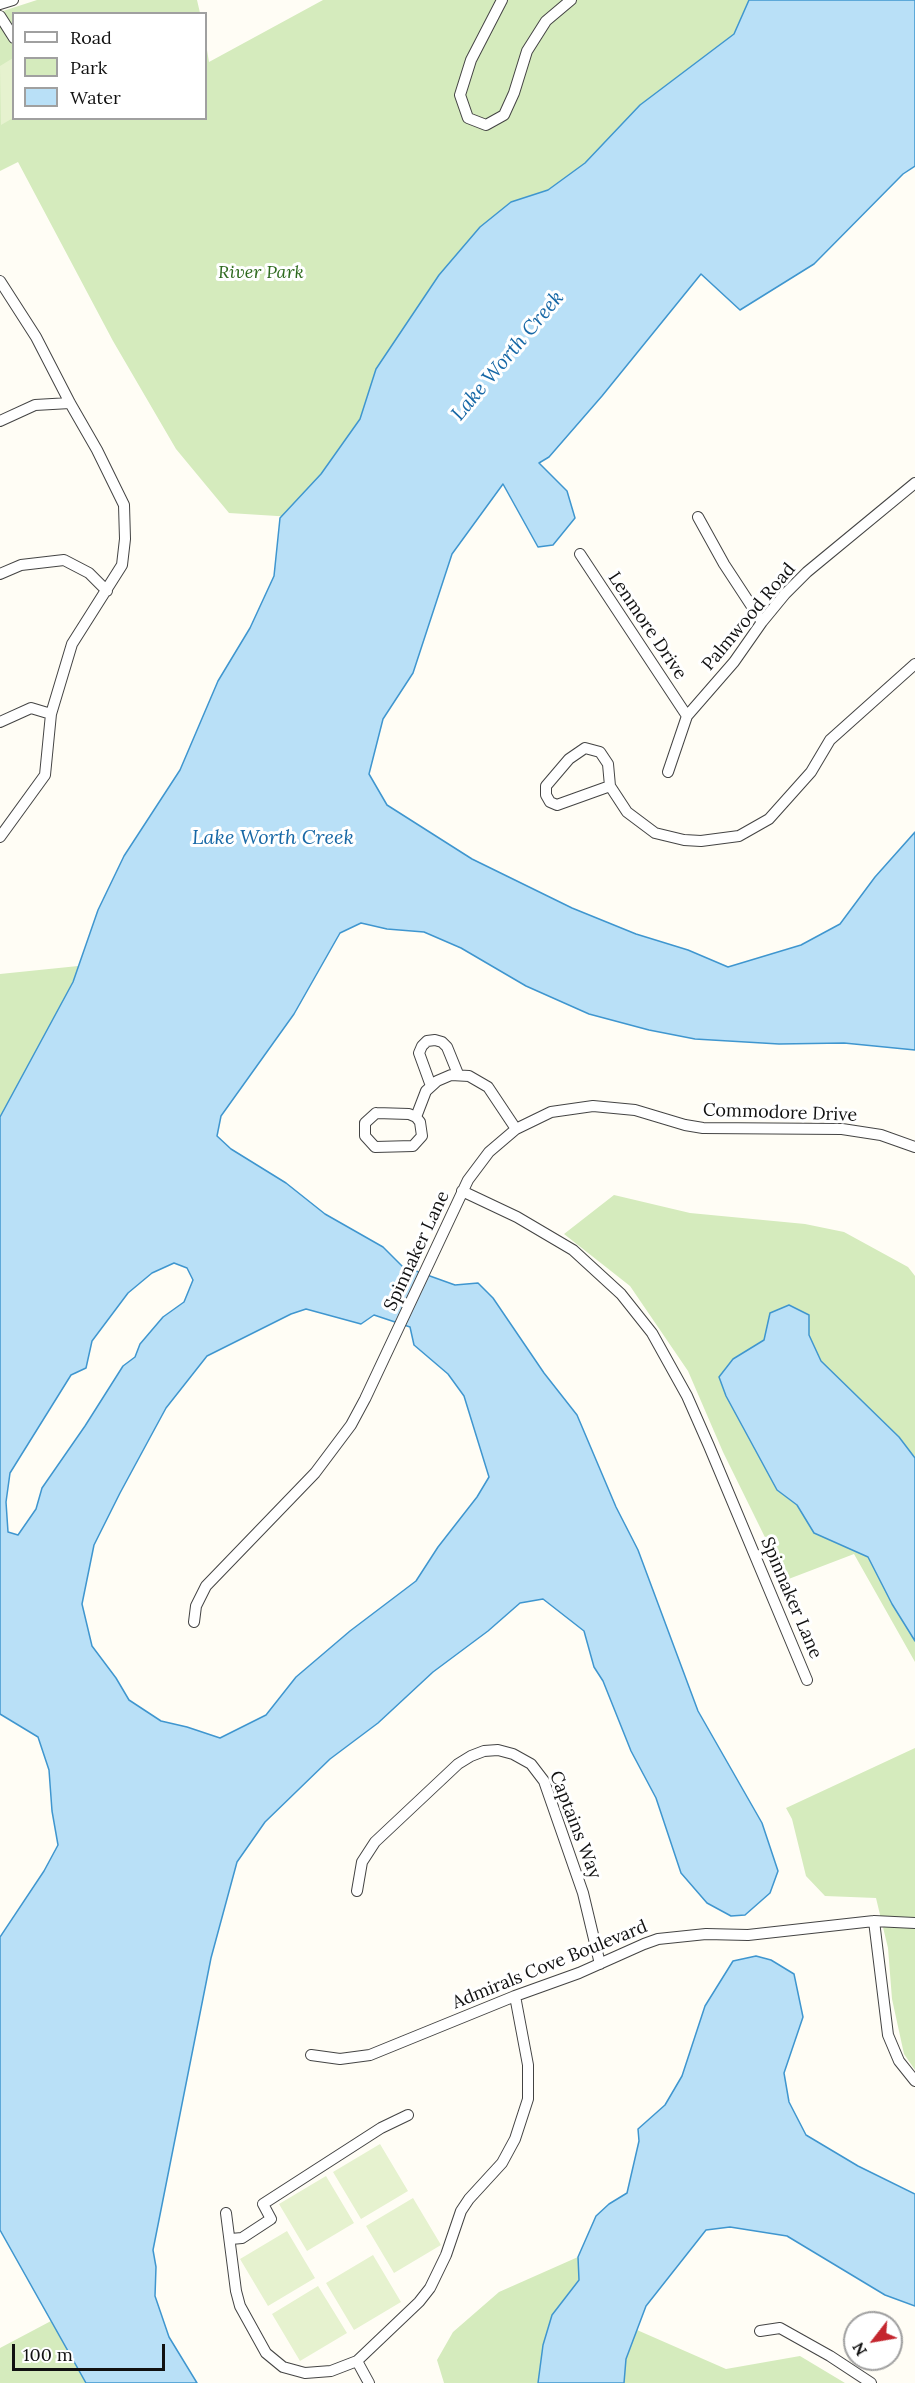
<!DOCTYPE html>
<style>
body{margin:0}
#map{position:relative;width:915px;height:2383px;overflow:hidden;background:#fffdf5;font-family:Lora,serif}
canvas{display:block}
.legend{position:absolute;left:12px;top:12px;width:195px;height:108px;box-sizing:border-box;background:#fff;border:2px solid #a0a0a0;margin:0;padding:8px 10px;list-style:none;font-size:18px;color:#111}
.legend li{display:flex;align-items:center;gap:12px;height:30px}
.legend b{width:30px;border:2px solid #a0a0a0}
.north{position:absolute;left:843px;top:2311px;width:60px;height:60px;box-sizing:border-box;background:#fff;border:2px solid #a0a0a0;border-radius:50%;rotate:239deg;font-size:16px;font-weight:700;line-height:24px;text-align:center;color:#111}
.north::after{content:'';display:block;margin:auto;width:21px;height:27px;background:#c4262e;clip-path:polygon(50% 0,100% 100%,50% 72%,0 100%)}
.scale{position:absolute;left:12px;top:2344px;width:153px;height:27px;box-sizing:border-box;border:3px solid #111;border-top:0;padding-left:8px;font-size:18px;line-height:21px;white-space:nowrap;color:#111;-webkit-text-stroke:4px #fff;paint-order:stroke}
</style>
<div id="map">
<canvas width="915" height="2383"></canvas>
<ul class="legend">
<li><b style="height:8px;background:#fff"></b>Road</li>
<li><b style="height:16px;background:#d5ebbd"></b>Park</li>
<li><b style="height:16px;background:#b9e0f7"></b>Water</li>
</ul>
<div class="north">N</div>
<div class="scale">100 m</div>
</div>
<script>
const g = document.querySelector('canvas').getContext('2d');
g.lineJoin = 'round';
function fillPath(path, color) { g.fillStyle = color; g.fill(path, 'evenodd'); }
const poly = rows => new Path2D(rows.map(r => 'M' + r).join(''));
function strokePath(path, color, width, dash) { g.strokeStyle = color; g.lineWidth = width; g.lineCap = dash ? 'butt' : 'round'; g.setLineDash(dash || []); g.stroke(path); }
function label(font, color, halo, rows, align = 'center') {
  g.font = font + ' Lora,serif'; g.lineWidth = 6; g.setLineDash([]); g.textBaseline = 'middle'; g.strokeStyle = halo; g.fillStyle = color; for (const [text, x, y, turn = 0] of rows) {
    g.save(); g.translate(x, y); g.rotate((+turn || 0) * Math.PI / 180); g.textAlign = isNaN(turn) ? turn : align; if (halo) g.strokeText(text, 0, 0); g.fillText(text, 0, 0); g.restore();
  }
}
const green = poly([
 [37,0,197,0,200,13,14,14,14,118,206,118,206,44,209,62,323,0,753,0,736,38,372,411,293,517,229,513,176,449,113,341,18,162,0,171,0,12],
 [88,965,0,1124,0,974],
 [614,1195,690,1213,805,1224,844,1232,908,1267,915,1276,915,1662,854,1554,786,1580,723,1452,688,1371,630,1286,564,1234],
 [915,1748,915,2070,904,2054,892,1999,888,1948,876,1898,825,1896,806,1876,792,1819,786,1808],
 [578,2257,579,2279,552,2315,543,2345,538,2383,444,2383,437,2360,453,2332,499,2292],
 [51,2321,86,2383,0,2383,0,2348],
 [637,2330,726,2369,800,2356,845,2383,624,2383,626,2359]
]);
const pitch = poly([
 [13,58,13,118,1,125,0,66],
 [380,2144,408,2191,361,2219,333,2172],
 [326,2176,354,2223,307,2251,279,2204],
 [413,2198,441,2245,394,2273,366,2226],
 [287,2231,315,2278,268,2306,240,2259],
 [373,2255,401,2302,354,2330,326,2283],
 [318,2286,347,2333,300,2361,272,2314]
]);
const water = poly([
 [749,0,915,0,915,166,903,174,814,264,740,310,701,274,602,396,549,457,539,463,567,491,575,518,553,545,538,547,503,484,452,554,413,673,383,719,369,774,387,805,472,859,572,908,636,934,688,950,728,967,801,945,840,924,875,877,915,832,915,1050,844,1043,779,1044,695,1039,649,1030,589,1014,526,986,461,948,424,932,387,929,361,923,340,933,294,1014,221,1116,217,1136,231,1149,286,1183,325,1214,383,1247,402,1266,455,1285,478,1283,493,1298,544,1373,577,1415,616,1507,638,1550,698,1711,762,1823,778,1871,770,1893,745,1915,731,1916,707,1903,681,1873,656,1798,631,1751,603,1681,594,1667,584,1631,543,1599,520,1603,488,1631,433,1672,378,1723,330,1759,265,1822,237,1862,211,1958,153,2250,156,2267,155,2296,169,2337,197,2383,86,2383,0,2230,0,1937,44,1871,58,1845,52,1811,49,1770,38,1737,0,1714,0,1117,73,982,98,910,124,856,180,770,218,681,250,628,274,576,280,518,321,474,360,419,376,369,439,275,480,227,511,202,548,190,585,163,640,105,734,34,749,0],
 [174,1263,187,1268,193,1280,184,1302,163,1317,140,1344,135,1357,123,1366,85,1426,42,1488,36,1509,18,1535,8,1532,6,1502,10,1473,71,1375,86,1368,92,1341,128,1293,152,1273,174,1263],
 [306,1309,361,1324,374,1315,410,1327,414,1345,448,1374,464,1396,489,1477,477,1497,438,1547,416,1581,350,1631,296,1677,266,1715,220,1738,187,1727,161,1721,129,1700,116,1678,92,1646,82,1604,94,1545,120,1493,166,1408,207,1356,291,1314,306,1309],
 [789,1305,809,1315,809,1335,821,1361,899,1437,915,1458,915,1641,892,1604,868,1557,814,1533,797,1505,777,1490,726,1396,719,1377,733,1359,764,1340,770,1313,789,1305],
 [756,1956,771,1960,794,1974,803,2017,784,2073,789,2102,806,2135,858,2166,915,2194,915,2306,885,2295,787,2236,730,2227,706,2230,646,2306,626,2359,624,2383,538,2383,543,2345,552,2315,579,2280,578,2257,596,2216,609,2204,627,2193,639,2141,638,2129,665,2105,682,2076,705,2006,733,1961,756,1956]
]);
const minor = poly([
 [502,0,471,60,460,95,468,118,486,125,504,115,514,93,527,51,546,21,571,0],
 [0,4,13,0],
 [0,16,14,38],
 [0,281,36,337,70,403,97,450,124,505,125,539,122,565,72,644,51,714,45,775,0,837],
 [0,421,35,405,70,403],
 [698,517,724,564,762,622],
 [580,554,687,716],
 [0,574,21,565,64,560,89,573,107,591],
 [0,722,31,708,51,714],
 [668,772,687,716,734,662,762,622,785,594,807,572,915,483],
 [610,786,557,805,550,802,546,795,546,786,569,759,585,748,600,752,608,764,610,786,627,812,655,833,684,840,701,841,739,836,769,819,811,772,830,740,915,664],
 [431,1086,419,1053,422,1046,427,1041,435,1040,442,1042,447,1047,458,1074],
 [376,1113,409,1114,416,1117,420,1122,422,1136,413,1146,375,1147,365,1136,365,1123,376,1113],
 [416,1117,426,1091,437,1081,451,1075,469,1076,488,1087,516,1129],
 [462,1191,517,1217,573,1250,621,1294,652,1333,687,1396,709,1446,807,1680],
 [194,1622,196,1606,206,1586,315,1473,351,1425,365,1399,468,1180,489,1152,516,1129,551,1112,593,1106,635,1110,685,1125,703,1128,842,1129,881,1135,915,1147],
 [357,1891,362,1862,375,1842,458,1764,471,1756,484,1751,498,1750,513,1754,531,1764,544,1781,583,1893,600,1964],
 [874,1921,888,2035,899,2061,915,2081],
 [311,2055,340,2059,370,2055,515,1996,579,1973,644,1944,658,1939,706,1934,748,1935,874,1921,915,1923],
 [226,2213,236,2291,240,2306,266,2353,283,2367,305,2373,331,2371,357,2361,419,2302,430,2288,446,2255,461,2211,469,2199,502,2163,515,2139,528,2099,528,2065,515,1996],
 [231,2239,242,2238,271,2219,263,2204,381,2128,408,2115],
 [760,2331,780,2328,830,2356,871,2383],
 [357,2361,369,2383]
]);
const parkNames = [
 ["River Park",261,273]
];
const streetNames = [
 ["Palmwood Road",749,617,-50],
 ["Lenmore Drive",647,626,56],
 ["Commodore Drive",780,1113,2],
 ["Spinnaker Lane",417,1251,-65],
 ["Spinnaker Lane",791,1598,67],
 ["Captains Way",575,1825,69],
 ["Admirals Cove Boulevard",550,1965,-22]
];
const waterNames = [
 ["Lake Worth Creek",508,356,-50],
 ["Lake Worth Creek",273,838]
];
fillPath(green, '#d5ebbd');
fillPath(pitch, '#e6f2cf');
fillPath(water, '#b9e0f7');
strokePath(water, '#3f96cf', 1.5);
strokePath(minor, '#444', 12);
strokePath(minor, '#fff', 10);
label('italic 18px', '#2f6b1f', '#fff', parkNames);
label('18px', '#111', '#fff', streetNames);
label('italic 20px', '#1768a6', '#fff', waterNames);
</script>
